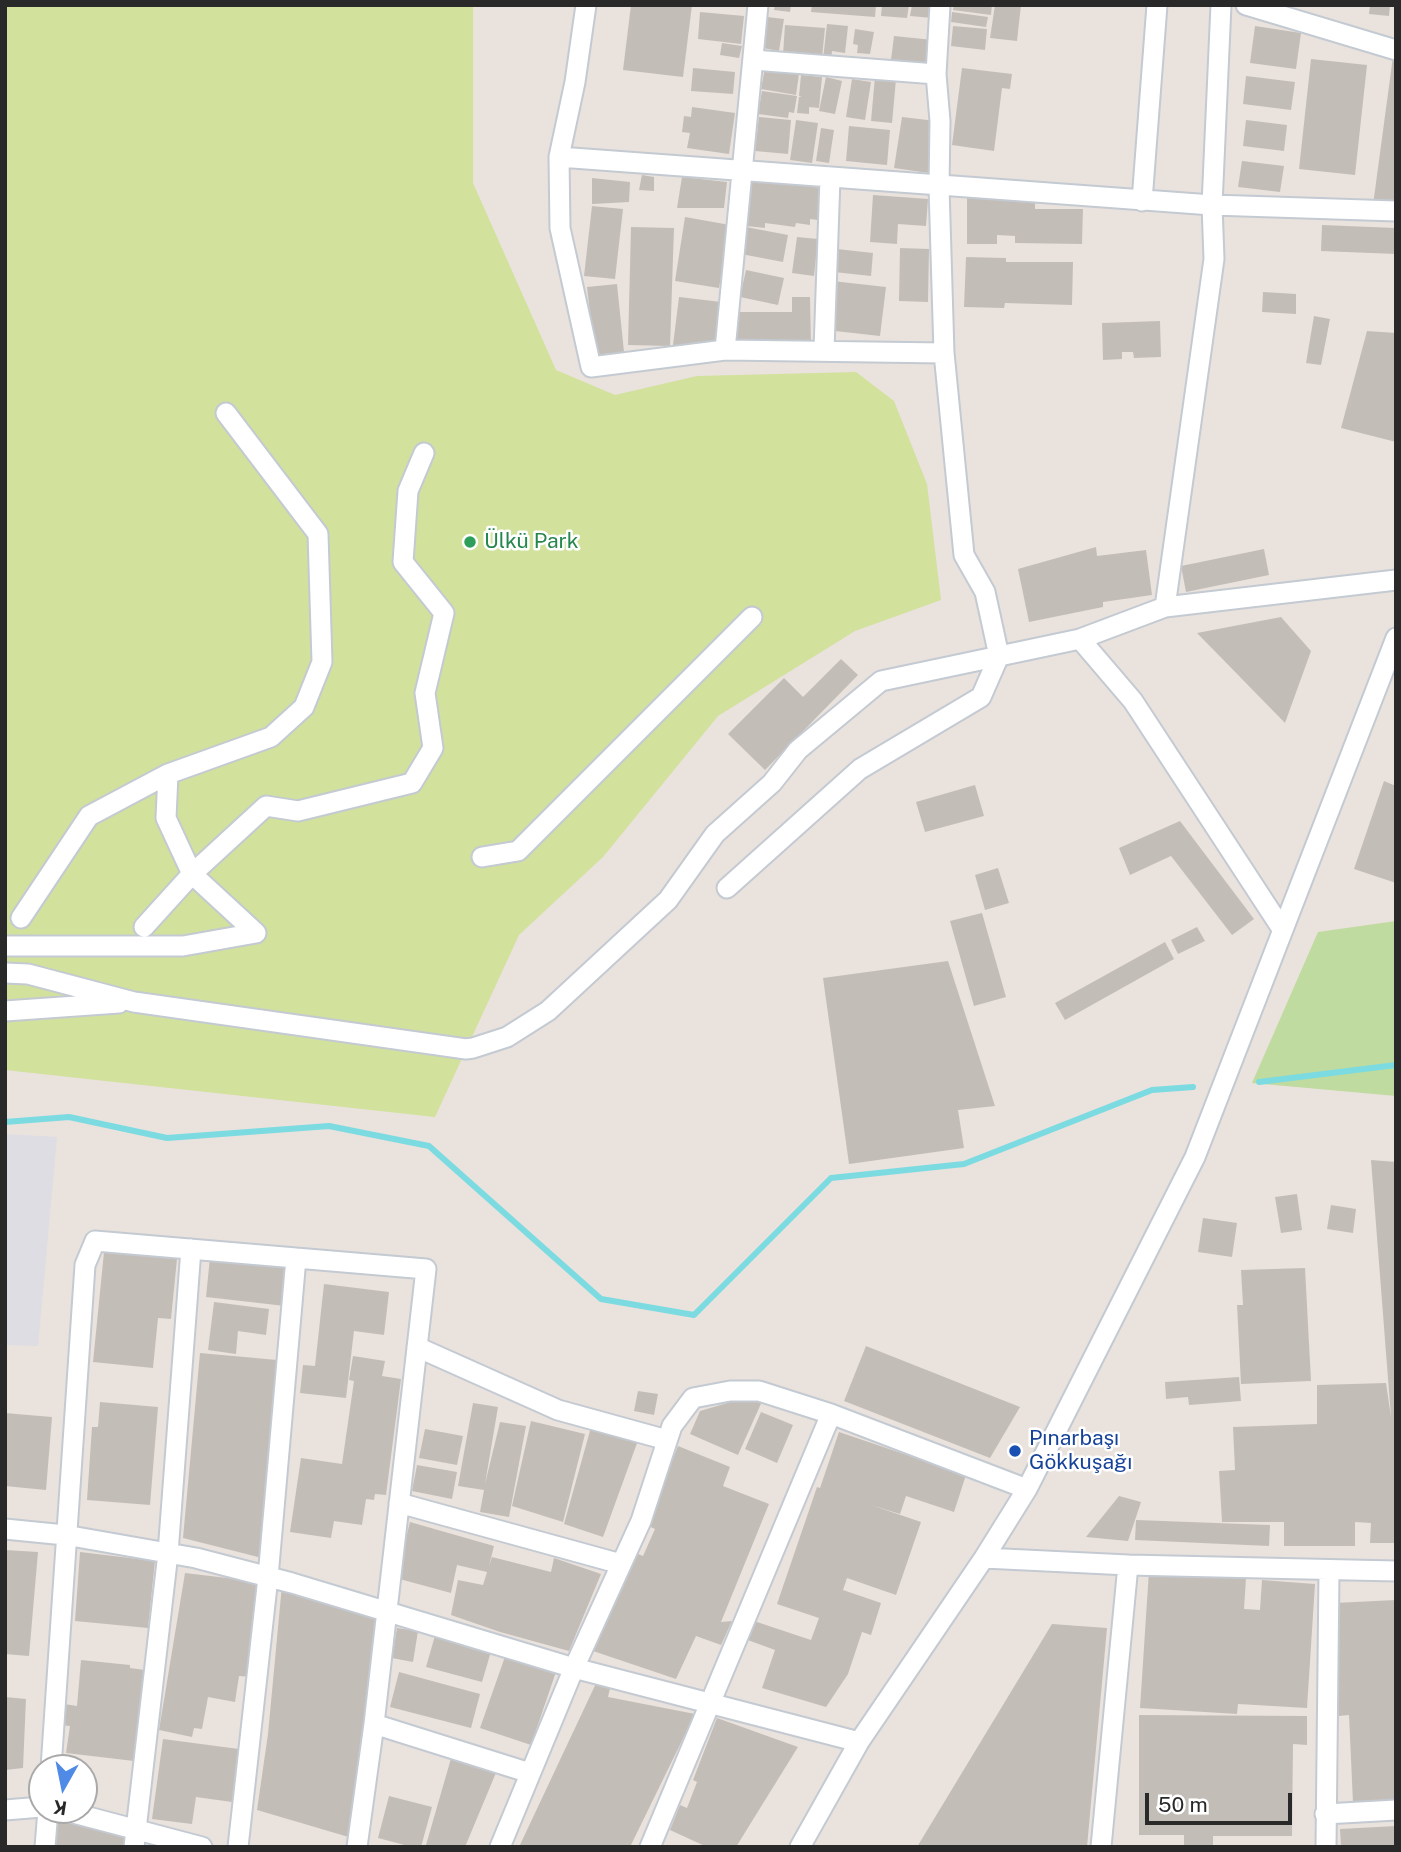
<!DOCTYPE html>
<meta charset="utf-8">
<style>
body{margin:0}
#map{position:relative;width:1401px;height:1852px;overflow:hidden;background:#eae2dd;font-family:"Public Sans",sans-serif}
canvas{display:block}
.frame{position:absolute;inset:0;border:7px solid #292929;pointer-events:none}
.north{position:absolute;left:28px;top:1754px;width:70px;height:70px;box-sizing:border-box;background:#fff;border:2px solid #a9a9a9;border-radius:50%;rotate:189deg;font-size:19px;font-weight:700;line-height:28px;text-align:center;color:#292929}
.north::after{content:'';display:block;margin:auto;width:24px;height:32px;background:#4e8ae6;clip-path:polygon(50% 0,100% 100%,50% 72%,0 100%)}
.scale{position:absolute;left:1145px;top:1793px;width:147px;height:32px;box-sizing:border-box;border:4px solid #292929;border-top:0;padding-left:9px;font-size:21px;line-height:24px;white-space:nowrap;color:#292929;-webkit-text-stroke:5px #fff;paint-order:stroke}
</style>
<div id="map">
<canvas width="1401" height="1852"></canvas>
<div class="frame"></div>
<div class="north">K</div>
<div class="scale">50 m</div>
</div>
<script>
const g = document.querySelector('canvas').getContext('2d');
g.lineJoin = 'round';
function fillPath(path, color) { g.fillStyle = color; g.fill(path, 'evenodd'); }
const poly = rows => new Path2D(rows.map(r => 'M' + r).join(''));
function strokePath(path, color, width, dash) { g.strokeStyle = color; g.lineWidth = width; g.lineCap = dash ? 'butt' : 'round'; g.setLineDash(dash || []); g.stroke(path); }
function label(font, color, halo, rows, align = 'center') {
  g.font = font + ' "Public Sans",sans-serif'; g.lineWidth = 5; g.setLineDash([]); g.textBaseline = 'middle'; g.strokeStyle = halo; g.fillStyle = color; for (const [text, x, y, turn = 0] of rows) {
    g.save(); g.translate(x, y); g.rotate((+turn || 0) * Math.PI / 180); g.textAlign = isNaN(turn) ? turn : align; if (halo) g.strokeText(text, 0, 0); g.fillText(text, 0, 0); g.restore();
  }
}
const industrial = poly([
 [5,1134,57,1137,38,1346,5,1345]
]);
const green = poly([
 [1396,921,1396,1096,1252,1083,1318,932]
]);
const pitch = poly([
 [5,5,473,5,473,183,556,370,615,395,697,376,856,372,894,401,927,484,941,600,855,631,718,716,603,857,519,935,435,1117,5,1070]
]);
const stream = poly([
 [1259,1082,1396,1065],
 [5,1122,69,1117,167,1138,329,1126,429,1146,601,1299,694,1315,831,1178,964,1164,1152,1090,1193,1087]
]);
const building = poly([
 [631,5,692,5,683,77,623,70],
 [775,5,791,5,790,12,774,10],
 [812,5,876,5,875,17,811,12],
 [882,5,909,5,907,18,881,16],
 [912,5,933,5,932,18,910,16],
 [954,5,992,5,991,15,953,10],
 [995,5,1021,5,1017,41,990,38],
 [1370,5,1390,5,1389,16,1369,14],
 [700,12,744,16,741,44,698,39],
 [952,12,988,17,986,27,951,22],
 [767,17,784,19,779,51,763,48],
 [827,24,848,26,845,53,832,51,831,60,823,59],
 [785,25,825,28,822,58,783,55],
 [953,26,987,29,985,50,951,46],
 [1255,26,1301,33,1296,69,1250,63],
 [855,29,874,32,870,54,857,53,858,45,853,44],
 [894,36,933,40,930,65,891,60],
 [722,43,742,46,739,58,720,55],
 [1394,49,1396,206,1373,205],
 [1311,59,1367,65,1355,175,1299,169],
 [693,68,735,72,733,94,691,91],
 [765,68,799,74,796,95,761,89],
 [962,68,1012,74,1010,89,1002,88,994,151,952,145],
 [801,75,822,77,819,108,809,107,809,114,797,113,799,97,802,96,799,96],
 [1246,76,1295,82,1291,110,1243,104],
 [826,77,842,81,835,114,819,111],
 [875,77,896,79,892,123,871,121],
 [852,79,871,82,865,120,846,117],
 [762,91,797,96,794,113,789,112,788,118,758,114],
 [692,107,735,113,729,154,687,148,690,133,682,132,684,116,691,117],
 [759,117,791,120,788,154,755,151],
 [902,117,936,121,929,173,894,168],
 [796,120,818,123,812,163,790,160],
 [1246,120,1287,125,1284,151,1243,146],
 [849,126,890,130,887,165,846,161],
 [821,128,834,130,829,163,816,161],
 [1242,161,1284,166,1280,192,1238,187],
 [642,175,654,177,654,191,639,190],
 [682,177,727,182,724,208,677,208],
 [592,178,630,182,629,202,592,204],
 [752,179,822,188,818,220,810,219,810,225,796,223,795,227,765,223,765,228,746,226],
 [873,195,928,199,926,226,898,224,897,244,870,242],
 [967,196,1035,196,1035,209,1083,209,1082,244,1015,243,1015,236,997,235,997,244,967,244],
 [592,206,623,209,615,279,584,276],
 [685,217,730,225,719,288,675,281],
 [1322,225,1396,228,1396,254,1321,251],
 [631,227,674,228,670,346,628,345],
 [746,227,788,235,783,262,741,254],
 [797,237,818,239,814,276,792,273],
 [900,248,929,249,928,302,899,301],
 [837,249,873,253,871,276,834,272],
 [966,257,1006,258,1006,262,1073,262,1072,305,1005,303,1004,308,964,307],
 [746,270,784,278,778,305,740,297],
 [832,281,886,287,880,336,826,330],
 [617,284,624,352,595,355,587,287],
 [1263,292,1296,294,1296,314,1262,312],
 [679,297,721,302,715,351,673,345],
 [792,297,810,297,811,345,735,345,735,312,792,312],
 [1314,316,1330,319,1321,365,1306,363],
 [1160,321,1161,357,1134,358,1133,352,1122,352,1122,359,1103,360,1102,323],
 [1367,331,1396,333,1396,442,1341,428],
 [1096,547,1097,556,1146,550,1152,595,1103,602,1103,607,1029,622,1018,569],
 [1264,549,1269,575,1186,592,1181,566],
 [1281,617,1311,651,1285,723,1197,633],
 [841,659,858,675,765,770,728,734,784,678,803,697],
 [1384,781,1396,786,1396,883,1354,869],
 [975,785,984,816,925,832,916,802],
 [1180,821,1254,919,1232,935,1171,856,1130,875,1119,848],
 [998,868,1009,903,985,910,975,875],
 [982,913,1006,997,974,1006,950,921],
 [1197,927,1205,941,1178,954,1171,940],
 [1165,942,1174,959,1065,1020,1055,1003],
 [948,961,995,1106,958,1110,964,1148,849,1164,823,978],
 [1371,1160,1396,1162,1395,1543,1370,1543,1371,1523,1355,1522,1355,1546,1284,1546,1284,1522,1222,1522,1219,1471,1235,1470,1233,1427,1317,1424,1317,1385,1386,1383,1391,1417],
 [1297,1194,1302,1230,1281,1233,1275,1197],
 [1331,1205,1356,1209,1353,1233,1327,1229],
 [1203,1218,1237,1223,1232,1257,1198,1252],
 [104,1252,177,1259,171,1319,158,1318,153,1368,93,1362],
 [210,1257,289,1267,285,1306,206,1297],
 [1305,1268,1311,1381,1241,1384,1237,1305,1243,1305,1241,1270],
 [324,1284,389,1292,384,1335,354,1331,346,1398,300,1393,303,1365,315,1366],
 [214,1302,269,1309,266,1335,238,1331,236,1354,208,1350],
 [866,1346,1020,1407,990,1458,844,1401],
 [200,1353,277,1360,262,1558,183,1538],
 [353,1356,385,1361,382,1376,401,1379,386,1495,375,1494,374,1500,366,1499,362,1525,334,1521,331,1538,290,1532,301,1458,342,1464,354,1381,349,1380],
 [1239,1377,1241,1401,1189,1405,1188,1397,1166,1399,1165,1382],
 [638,1391,658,1394,654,1415,634,1411],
 [758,1394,764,1397,738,1455,690,1434,700,1411],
 [100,1402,158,1407,150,1505,87,1500,92,1427,98,1427],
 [473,1403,498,1407,485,1484,500,1422,526,1426,509,1517,480,1512,484,1490,458,1486],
 [761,1412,793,1425,777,1463,745,1449],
 [5,1413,52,1417,46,1490,5,1486],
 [593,1420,640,1435,603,1537,564,1524],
 [531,1421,585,1434,563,1522,512,1506],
 [425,1429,463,1436,457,1465,419,1458],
 [839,1432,966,1475,954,1512,906,1496,900,1514,871,1505,921,1522,896,1595,847,1578,843,1590,881,1603,871,1635,862,1632,848,1674,826,1707,762,1688,775,1650,745,1639,751,1620,811,1640,819,1618,777,1604,817,1487,820,1488],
 [678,1446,730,1467,723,1486,769,1504,721,1622,732,1621,721,1645,696,1636,676,1679,593,1651,638,1554,643,1556,655,1529,646,1525],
 [417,1465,457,1472,452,1499,412,1491],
 [1119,1496,1141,1502,1128,1541,1086,1537],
 [1136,1520,1270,1525,1269,1546,1135,1540],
 [410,1522,494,1546,489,1566,492,1557,551,1572,554,1558,601,1574,569,1651,500,1632,451,1615,458,1580,483,1585,487,1572,457,1565,451,1593,396,1578],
 [5,1550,38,1552,29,1656,5,1654],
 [80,1552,155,1561,148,1628,75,1621],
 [1149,1571,1246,1578,1244,1609,1260,1610,1262,1580,1315,1584,1307,1708,1238,1704,1237,1714,1140,1708],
 [185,1573,261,1582,253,1677,239,1676,235,1702,208,1697,202,1729,194,1728,192,1737,159,1730],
 [282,1585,381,1617,352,1838,257,1810,268,1734],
 [1396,1600,1396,1800,1353,1803,1349,1715,1339,1716,1334,1603],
 [1052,1624,1107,1628,1087,1847,917,1847],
 [397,1628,418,1631,413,1662,392,1658],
 [436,1632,492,1648,482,1682,426,1667],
 [508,1648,558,1666,531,1745,480,1728],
 [81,1660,130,1665,130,1668,145,1670,134,1761,66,1753,70,1726,61,1725,64,1704,77,1706],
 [399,1672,480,1694,471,1728,390,1707],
 [599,1677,612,1680,608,1697,695,1714,630,1847,519,1847],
 [5,1697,26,1699,23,1768,5,1770],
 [1139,1715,1307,1716,1307,1745,1293,1744,1292,1836,1213,1836,1213,1847,1184,1847,1184,1835,1139,1835],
 [717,1718,798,1747,736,1847,707,1847,670,1830,680,1805,687,1808,697,1782,693,1780],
 [163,1739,239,1749,232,1802,196,1797,192,1824,152,1819],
 [452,1755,498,1768,465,1847,433,1847,426,1845],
 [389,1796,432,1807,421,1847,412,1847,378,1838],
 [56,1815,131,1836,129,1847,53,1847],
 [1396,1826,1396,1847,1341,1847,1340,1829]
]);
const minor = poly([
 [586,5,575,82,559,157,560,228,591,367,725,350,944,353],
 [1246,5,1396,50],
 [753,60,936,74],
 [559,157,1212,205,1396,211],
 [1142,201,1157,5],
 [725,350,758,5],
 [824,350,830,178],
 [1165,607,1214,259,1212,205,1221,5],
 [1080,639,1133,701,1282,929],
 [168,774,166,818,192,874,256,933],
 [482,857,518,851,752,617],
 [727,888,860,769,981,697,999,656,985,592,964,555,944,353,939,187,940,121,936,74,940,5],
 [21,918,89,816,168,774,271,737,304,707,322,662,318,534,226,413],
 [144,927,192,874,266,806,298,811,412,783,433,748,425,693,444,613,403,562,408,491,424,453],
 [5,946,183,946,256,933],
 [5,973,28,974,134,1002,466,1049,473,1048,507,1037,548,1011,668,900,715,834,772,783,798,750,881,681,1080,639,1165,607,1396,580],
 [5,1011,119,1003],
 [417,1347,558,1410,667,1440],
 [399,1503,621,1564],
 [5,1529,65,1535,196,1558,292,1583,574,1668,859,1742],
 [984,1558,1128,1565,1396,1571],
 [374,1724,530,1773],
 [51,1768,85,1265,95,1241,426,1269,374,1724,357,1847],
 [5,1810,42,1807],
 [62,1810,202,1847],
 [1325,1814,1396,1810],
 [45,1847,48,1810],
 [134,1847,168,1553,191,1249],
 [238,1847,268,1577,296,1258],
 [500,1847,574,1668,641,1521,672,1426,693,1398,730,1391,759,1391,831,1414,1027,1489],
 [650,1847,831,1414],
 [800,1847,859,1742,984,1558,1027,1489,1195,1157,1396,638],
 [1101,1847,1128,1565],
 [1326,1847,1329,1571]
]);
const markers = [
 [470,542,7,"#2e9e5b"],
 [1015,1451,7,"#1a4fb4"]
];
const leisureNames = [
 ["Ülkü Park",484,542]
];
const transitNames = [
 ["Pınarbaşı",1029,1439],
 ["Gökkuşağı",1029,1463]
];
fillPath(industrial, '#dddde3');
fillPath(green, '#c0db9f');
fillPath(pitch, '#d2e19c');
strokePath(stream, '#7bdbe1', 6);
fillPath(building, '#c3bdb8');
strokePath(minor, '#c4cad2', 23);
strokePath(minor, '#fff', 19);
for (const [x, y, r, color] of markers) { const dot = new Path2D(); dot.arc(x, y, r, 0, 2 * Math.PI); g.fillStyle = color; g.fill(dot); strokePath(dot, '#fff', 2.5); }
label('21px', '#27864d', '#fff', leisureNames, 'left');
label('21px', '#164399', '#fff', transitNames, 'left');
</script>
